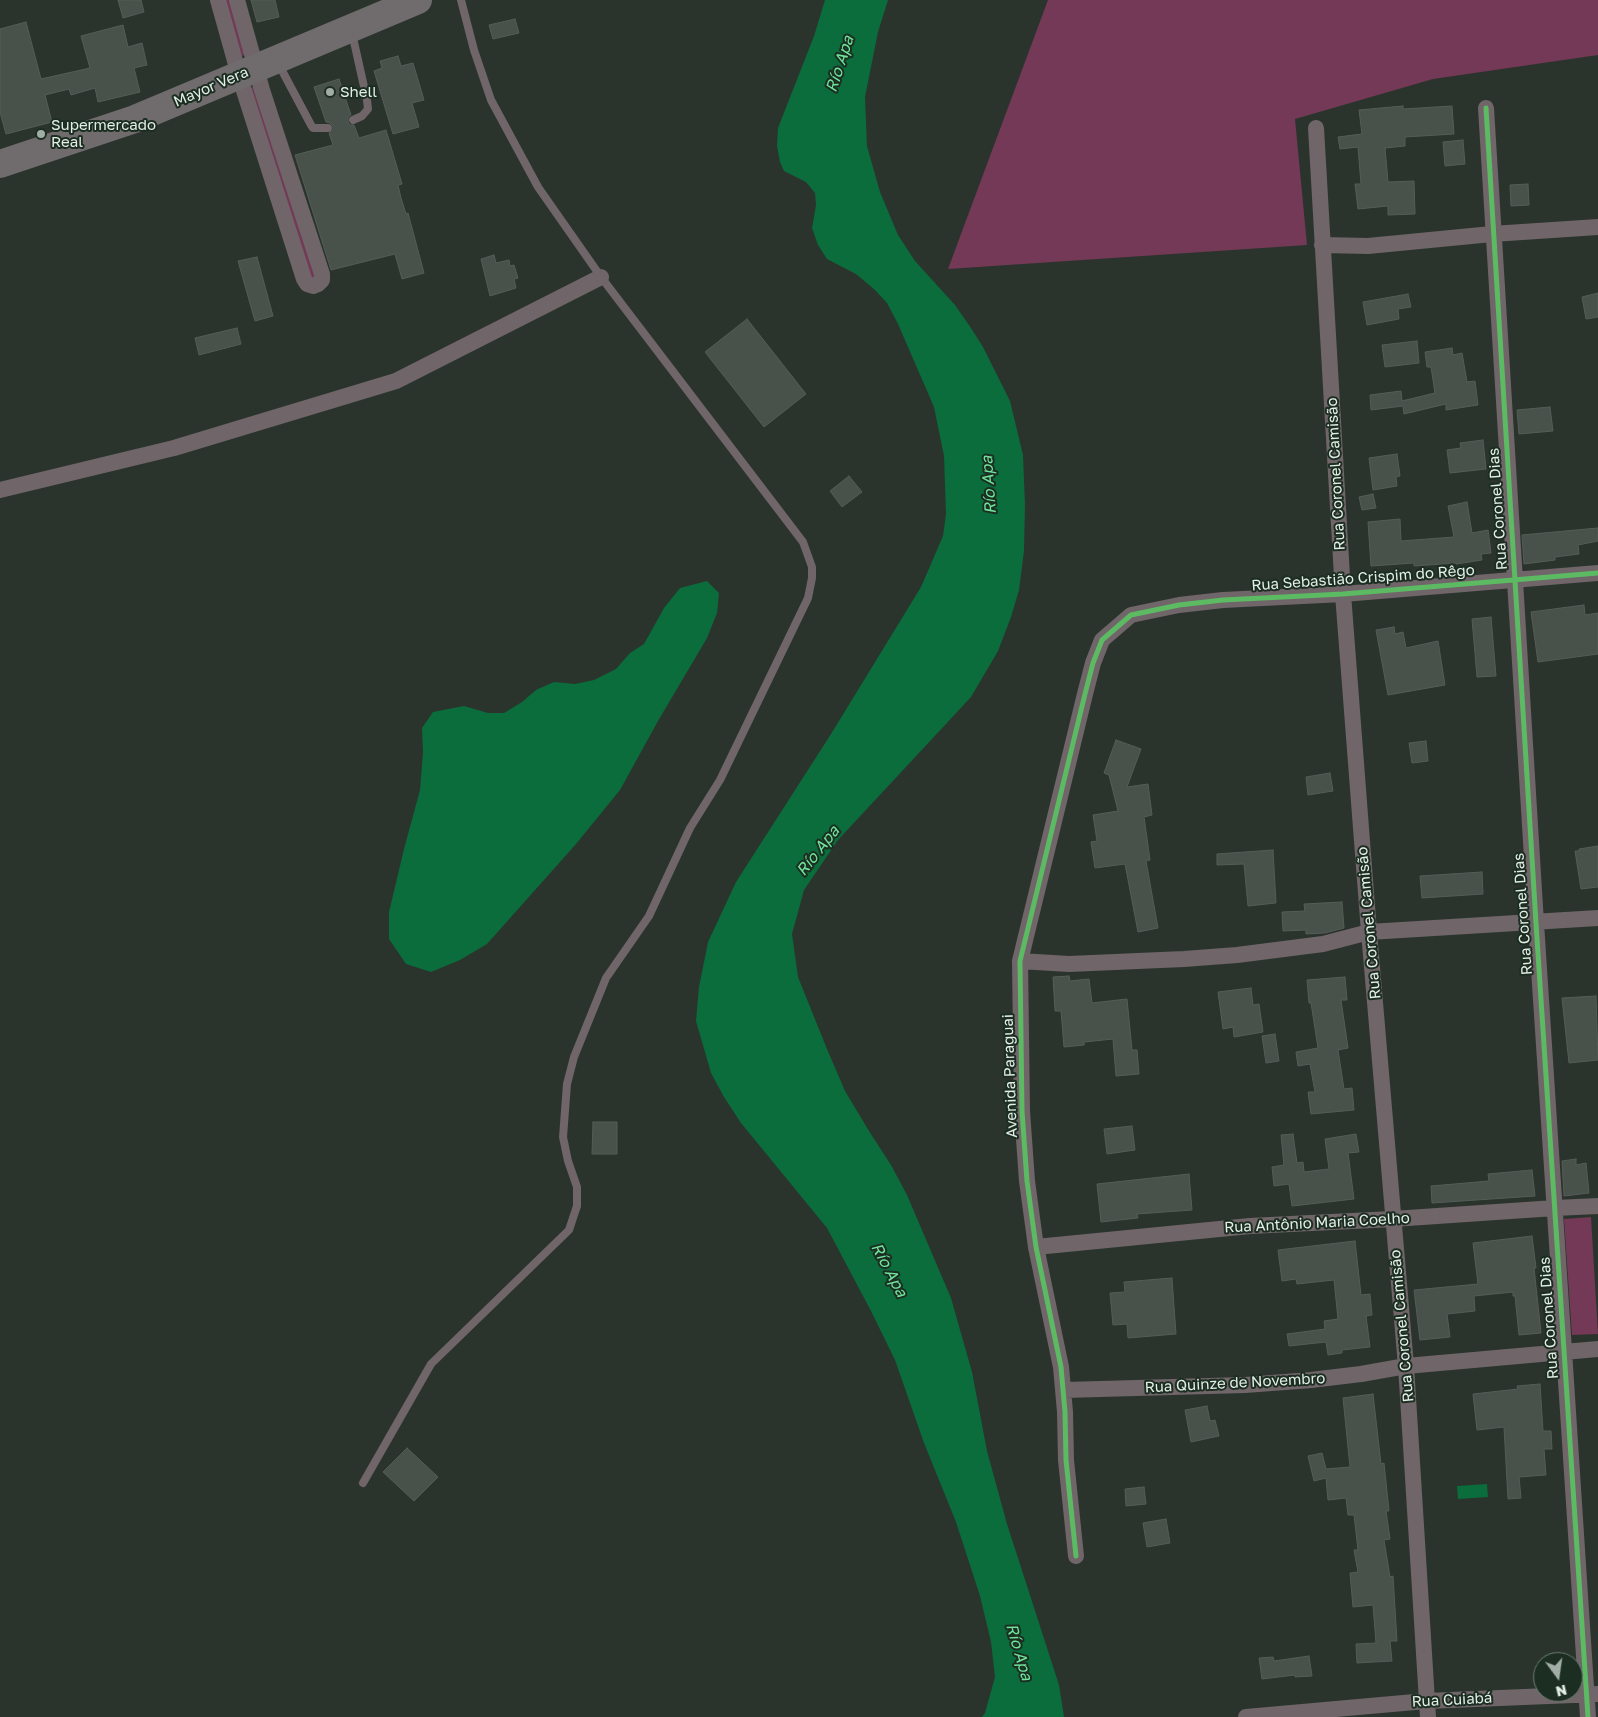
<!DOCTYPE html>
<meta charset="utf-8">
<style>
body{margin:0}
#map{position:relative;width:1598px;height:1717px;overflow:hidden;background:#2a342d;font-family:"Golos Text",sans-serif}
canvas{display:block}
.north{position:absolute;left:1533px;top:1652px;width:50px;height:50px;box-sizing:border-box;background:#1c2e22;border:1px solid #6c7b70;border-radius:50%;rotate:166deg;font-size:14px;font-weight:700;line-height:20px;text-align:center;color:#e3eee6}
.north::after{content:'';display:block;margin:auto;width:18px;height:22px;background:#a2ada5;clip-path:polygon(50% 0,100% 100%,50% 72%,0 100%)}
</style>
<div id="map">
<canvas width="1598" height="1717"></canvas>
<div class="north">N</div>
</div>
<script>
const g = document.querySelector('canvas').getContext('2d');
g.lineJoin = 'round';
function fillPath(path, color) { g.fillStyle = color; g.fill(path, 'evenodd'); }
const poly = rows => new Path2D(rows.map(r => 'M' + r).join(''));
function strokePath(path, color, width, dash) { g.strokeStyle = color; g.lineWidth = width; g.lineCap = dash ? 'butt' : 'round'; g.setLineDash(dash || []); g.stroke(path); }
function label(font, color, halo, rows, align = 'center') {
  g.font = font + ' "Golos Text",sans-serif'; g.lineWidth = 4; g.setLineDash([]); g.textBaseline = 'middle'; g.strokeStyle = halo; g.fillStyle = color; for (const [text, x, y, turn = 0] of rows) {
    g.save(); g.translate(x, y); g.rotate((+turn || 0) * Math.PI / 180); g.textAlign = isNaN(turn) ? turn : align; if (halo) g.strokeText(text, 0, 0); g.fillText(text, 0, 0); g.restore();
  }
}
const green = poly([
 [224,0,231,0,245,54,244,55,242,56],
 [1048,0,1598,0,1598,55,1433,79,1295,119,1307,245,948,269],
 [253,87,316,277,311,279,251,88],
 [1591,1217,1598,1334,1572,1335,1564,1219]
]);
const water = poly([
 [825,0,888,0,878,32,865,97,867,146,880,192,898,235,915,261,955,305,971,328,983,347,1010,401,1023,455,1025,505,1024,551,1019,590,1011,617,998,651,971,697,838,840,804,890,792,934,798,977,827,1049,845,1091,869,1131,891,1165,907,1195,951,1298,972,1372,987,1451,1007,1524,1059,1685,1064,1717,982,1717,985,1713,995,1677,991,1642,980,1596,956,1522,924,1443,895,1360,871,1311,827,1228,741,1123,724,1097,711,1073,696,1021,699,987,708,942,736,882,831,734,921,587,943,536,946,514,944,456,934,407,898,324,887,303,875,290,856,274,827,259,818,245,812,228,816,205,815,193,806,182,784,171,780,162,777,146,778,128,814,36],
 [707,581,719,593,717,613,707,638,658,721,620,790,576,844,487,944,460,960,431,972,406,964,389,939,389,912,404,849,420,790,423,752,422,728,433,712,464,706,488,713,504,713,522,702,536,690,554,682,575,684,594,680,616,669,630,653,644,644,664,608,680,588],
 [1487,1484,1488,1497,1458,1499,1457,1486]
]);
const building = poly([
 [118,0,141,0,144,12,123,18,118,0],
 [251,0,275,0,279,17,257,22,251,0],
 [515,19,519,33,493,39,489,25,515,19],
 [26,22,41,79,90,68,81,36,123,25,128,47,142,43,147,65,134,68,140,92,98,102,95,88,71,95,69,89,45,95,52,122,6,134,0,112,0,29,26,22],
 [398,56,401,66,413,63,424,100,412,103,419,127,393,134,374,71,382,68,380,61,398,56],
 [339,79,351,115,348,117,348,122,350,125,354,125,359,138,386,130,402,184,398,185,401,198,406,214,408,213,424,273,402,279,395,254,331,270,295,155,333,145,329,133,333,130,333,126,330,123,326,122,314,87,339,79],
 [1403,106,1403,109,1452,106,1454,134,1405,137,1405,146,1385,148,1388,182,1414,181,1415,214,1388,215,1388,206,1358,209,1355,184,1361,184,1358,147,1340,149,1338,137,1362,134,1359,110,1403,106],
 [1463,140,1465,164,1445,166,1443,142,1463,140],
 [1528,184,1529,205,1511,206,1510,185,1528,184],
 [494,255,496,263,509,260,510,266,514,265,518,278,514,279,516,288,490,296,481,259,494,255],
 [257,257,273,316,255,321,238,261,257,257],
 [1598,293,1598,317,1586,319,1582,297,1598,293],
 [1408,294,1411,307,1398,309,1399,319,1367,325,1363,302,1408,294],
 [747,319,806,394,764,427,705,352,747,319],
 [237,328,241,344,199,355,195,338,237,328],
 [1417,341,1419,363,1385,367,1382,345,1417,341],
 [1452,348,1453,355,1462,353,1467,382,1475,381,1478,405,1446,410,1446,404,1404,414,1403,406,1371,410,1370,395,1401,391,1402,401,1435,393,1431,367,1427,367,1425,352,1452,348],
 [1550,407,1553,431,1519,434,1517,410,1550,407],
 [1483,440,1486,469,1450,473,1447,450,1461,448,1460,443,1483,440],
 [1397,454,1400,476,1396,477,1397,486,1373,490,1369,458,1397,454],
 [849,476,862,492,842,507,830,491,849,476],
 [1373,494,1376,508,1362,510,1359,497,1373,494],
 [1467,502,1472,533,1488,530,1491,553,1481,554,1482,560,1456,564,1456,563,1414,566,1414,563,1371,566,1368,522,1400,519,1401,541,1454,537,1448,506,1467,502],
 [1598,528,1598,541,1578,545,1579,554,1555,557,1555,560,1524,564,1522,535,1598,528],
 [1584,605,1585,615,1598,613,1598,654,1538,662,1531,612,1584,605],
 [1491,617,1496,676,1477,677,1472,619,1491,617],
 [1394,627,1395,634,1403,632,1406,648,1438,641,1445,685,1388,695,1376,630,1394,627],
 [1116,740,1141,749,1127,787,1148,784,1152,815,1144,817,1150,860,1146,861,1158,928,1138,932,1125,864,1095,868,1091,842,1097,841,1093,815,1118,811,1109,775,1104,773,1116,740],
 [1426,741,1428,761,1412,763,1409,743,1426,741],
 [1330,773,1333,791,1308,795,1306,777,1330,773],
 [1598,846,1598,887,1581,889,1575,851,1579,851,1579,849,1598,846],
 [1273,850,1276,903,1248,906,1244,864,1217,865,1217,854,1273,850],
 [1482,872,1483,894,1422,898,1420,876,1482,872],
 [1342,902,1344,928,1325,933,1306,934,1306,930,1283,931,1282,912,1305,911,1304,904,1342,902],
 [1069,976,1070,981,1089,979,1092,1003,1127,999,1132,1050,1137,1050,1139,1074,1116,1076,1113,1039,1084,1042,1084,1045,1064,1047,1061,1011,1055,1011,1053,977,1069,976],
 [1345,977,1347,1000,1341,1000,1348,1048,1338,1050,1344,1089,1352,1088,1354,1110,1311,1114,1308,1092,1315,1092,1310,1064,1298,1066,1296,1052,1318,1048,1311,1003,1309,1003,1307,980,1345,977],
 [1251,988,1253,1005,1259,1004,1263,1032,1234,1037,1233,1027,1223,1029,1218,992,1251,988],
 [1596,996,1598,1060,1569,1063,1562,998,1596,996],
 [1275,1034,1279,1061,1266,1063,1262,1036,1275,1034],
 [593,1122,617,1122,617,1154,592,1154,593,1122],
 [1132,1126,1135,1150,1107,1154,1104,1129,1132,1126],
 [1293,1134,1297,1163,1303,1162,1304,1172,1329,1169,1325,1139,1356,1134,1359,1152,1348,1153,1354,1199,1292,1206,1289,1184,1274,1186,1272,1167,1284,1165,1281,1135,1293,1134],
 [1576,1159,1576,1165,1586,1163,1589,1193,1564,1196,1562,1161,1576,1159],
 [1532,1170,1535,1196,1432,1203,1431,1186,1489,1181,1488,1174,1532,1170],
 [1189,1174,1192,1210,1137,1214,1138,1218,1101,1222,1097,1184,1189,1174],
 [1532,1236,1536,1268,1534,1268,1541,1333,1519,1335,1515,1296,1513,1296,1513,1292,1474,1296,1475,1311,1447,1314,1450,1337,1420,1340,1414,1290,1478,1284,1473,1243,1532,1236],
 [1355,1241,1361,1295,1370,1294,1372,1315,1366,1316,1370,1347,1342,1350,1342,1353,1328,1355,1326,1342,1289,1346,1287,1334,1325,1329,1324,1321,1338,1319,1334,1280,1297,1284,1296,1279,1282,1281,1278,1250,1355,1241],
 [1172,1278,1176,1334,1128,1338,1127,1324,1113,1325,1110,1293,1125,1292,1124,1282,1172,1278],
 [1540,1384,1543,1431,1551,1431,1552,1449,1544,1449,1546,1475,1519,1477,1521,1498,1508,1499,1504,1427,1477,1430,1473,1394,1518,1389,1517,1386,1540,1384],
 [1373,1394,1381,1464,1384,1463,1389,1511,1386,1511,1390,1539,1384,1540,1390,1577,1393,1576,1397,1641,1390,1641,1392,1661,1357,1663,1356,1644,1376,1643,1373,1605,1353,1607,1350,1573,1358,1572,1354,1550,1358,1550,1354,1515,1348,1515,1346,1498,1328,1500,1326,1478,1314,1481,1308,1456,1322,1453,1326,1469,1350,1467,1343,1398,1373,1394],
 [1207,1406,1210,1421,1215,1420,1219,1436,1191,1442,1185,1410,1207,1406],
 [407,1448,438,1477,414,1501,383,1472,407,1448],
 [1144,1487,1146,1504,1126,1506,1125,1489,1144,1487],
 [1166,1519,1170,1543,1147,1547,1143,1523,1166,1519],
 [1309,1656,1312,1676,1295,1677,1295,1675,1262,1679,1259,1658,1273,1657,1274,1661,1309,1656]
]);
const lane = poly([
 [352,33,367,100,368,109,362,116,353,120],
 [278,63,311,125,313,128,328,128],
 [363,1483,431,1364,569,1230,577,1206,577,1187,568,1161,563,1137,567,1084,574,1057,606,978,649,916,690,828,720,780,808,598,812,578,812,567,803,542,601,277,538,187,491,100,474,50,461,0]
]);
const street = poly([
 [218,0,239,75,304,279,307,284,313,286,318,284,322,280,322,274,262,90,237,0],
 [1486,108,1536,923,1588,1717],
 [1316,128,1343,594,1369,932,1406,1366,1428,1717],
 [1322,245,1368,246,1492,234,1598,227],
 [0,490,174,448,396,381,601,277],
 [1020,961,1069,964,1184,959,1237,955,1323,944,1369,932,1598,918],
 [1036,1247,1250,1226,1393,1219,1555,1208,1598,1206],
 [1064,1390,1245,1385,1311,1380,1361,1374,1406,1366,1598,1349],
 [1076,1556,1066,1460,1065,1412,1061,1367,1036,1247,1027,1181,1022,1111,1020,961,1085,694,1093,663,1102,640,1131,615,1179,605,1223,600,1343,594,1598,573],
 [1246,1717,1426,1701,1598,1694]
]);
const highway = poly([
 [0,164,135,119,418,0]
]);
const cycleway = poly([
 [1486,108,1536,923,1588,1717],
 [1076,1556,1066,1460,1065,1412,1061,1367,1036,1247,1027,1181,1022,1111,1020,961,1085,694,1093,663,1102,640,1131,615,1179,605,1223,600,1343,594,1598,573]
]);
const markers = [
 [330,92,5,"#a2ada5"],
 [41,134,5,"#a2ada5"]
];
const streetNames = [
 ["Mayor Vera",211,87,-23],
 ["Rua Coronel Camisão",1336,474,-93],
 ["Rua Coronel Dias",1498,509,-94],
 ["Rua Sebastião Crispim do Rêgo",1363,578,-4],
 ["Rua Coronel Dias",1523,914,-94],
 ["Rua Coronel Camisão",1369,923,-95],
 ["Avenida Paraguai",1010,1076,-92],
 ["Rua Antônio Maria Coelho",1317,1223,-3],
 ["Rua Coronel Dias",1549,1318,-94],
 ["Rua Coronel Camisão",1402,1326,-95],
 ["Rua Quinze de Novembro",1235,1383,-3],
 ["Rua Cuiabá",1452,1700,-3]
];
const poiNames = [
 ["Shell",340,92],
 ["Supermercado",51,125],
 ["Real",51,142]
];
const waterNames = [
 ["Río Apa",840,64,-72],
 ["Río Apa",989,485,-94],
 ["Río Apa",818,851,-52],
 ["Río Apa",889,1270,62],
 ["Río Apa",1019,1652,74]
];
fillPath(green, '#733956');
fillPath(water, '#0b6c3c');
fillPath(building, '#48514a');
strokePath(building, '#545d57', 1);
strokePath(lane, '#706569', 8);
strokePath(street, '#706569', 16);
strokePath(highway, '#706b6d', 28);
strokePath(cycleway, '#5cba63', 5);
for (const [x, y, r, color] of markers) { const dot = new Path2D(); dot.arc(x, y, r, 0, 2 * Math.PI); g.fillStyle = color; g.fill(dot); strokePath(dot, '#1c2e22', 2); }
label('15px', '#e3eee6', '#1c2e22', streetNames);
label('15px', '#e3eee6', '#1c2e22', poiNames, 'left');
label('italic 16px', '#6fe49a', '#1c2e22', waterNames);
</script>
